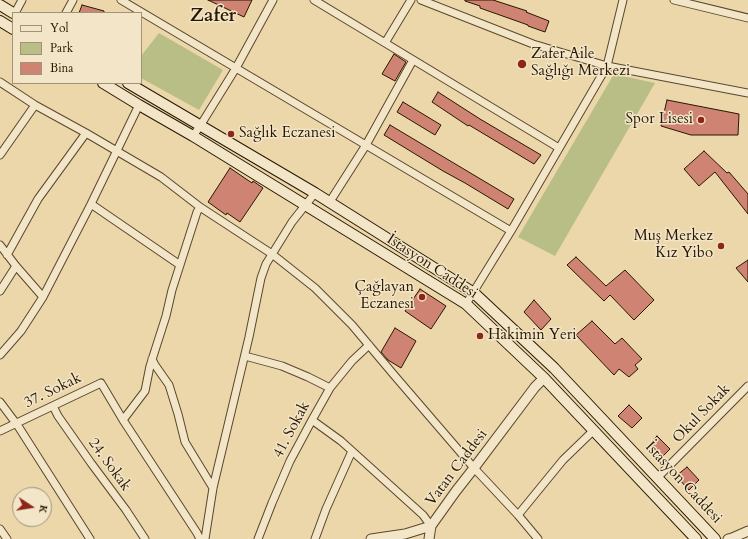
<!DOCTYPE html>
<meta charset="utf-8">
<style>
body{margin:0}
#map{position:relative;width:748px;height:539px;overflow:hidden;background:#ebd7aa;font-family:Cardo,serif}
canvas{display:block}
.legend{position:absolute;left:12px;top:12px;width:130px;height:72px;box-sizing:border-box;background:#f2e5c8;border:1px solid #a29378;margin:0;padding:5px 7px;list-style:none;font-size:12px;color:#291701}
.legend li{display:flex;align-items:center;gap:8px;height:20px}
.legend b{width:20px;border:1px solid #a29378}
.north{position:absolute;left:12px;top:487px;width:40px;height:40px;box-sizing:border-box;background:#f2e5c8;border:1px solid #a29378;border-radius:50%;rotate:102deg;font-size:11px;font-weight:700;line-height:16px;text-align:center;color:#291701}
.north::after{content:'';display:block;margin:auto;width:14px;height:18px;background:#8f2418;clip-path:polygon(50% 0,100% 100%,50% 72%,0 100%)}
</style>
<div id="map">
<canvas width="748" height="539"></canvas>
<ul class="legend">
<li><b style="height:5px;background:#f2e5c8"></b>Yol</li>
<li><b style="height:11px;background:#b9be87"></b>Park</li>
<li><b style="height:11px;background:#cf8372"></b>Bina</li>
</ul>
<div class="north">K</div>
</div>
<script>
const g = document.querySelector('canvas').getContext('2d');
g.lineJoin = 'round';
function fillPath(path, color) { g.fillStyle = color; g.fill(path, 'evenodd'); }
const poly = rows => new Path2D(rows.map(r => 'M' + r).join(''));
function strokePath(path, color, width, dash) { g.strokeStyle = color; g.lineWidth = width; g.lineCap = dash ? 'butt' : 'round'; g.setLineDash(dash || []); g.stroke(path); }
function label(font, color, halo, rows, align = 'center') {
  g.font = font + ' Cardo,serif'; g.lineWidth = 3; g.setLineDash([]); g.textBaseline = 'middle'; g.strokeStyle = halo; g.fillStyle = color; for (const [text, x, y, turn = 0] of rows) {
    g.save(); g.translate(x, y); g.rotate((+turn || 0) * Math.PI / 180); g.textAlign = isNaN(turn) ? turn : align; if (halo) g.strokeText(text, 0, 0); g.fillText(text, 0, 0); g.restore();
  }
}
const green = poly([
 [159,33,223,70,199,110,141,78,141,56],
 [614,74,655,83,555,256,518,237]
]);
const building = poly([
 [208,0,252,0,244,17,208,0],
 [465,0,493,0,527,11,526,12,549,21,545,32,528,26,528,25,480,8,480,6,465,1,465,0],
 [82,5,104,11,104,13,79,13,82,5],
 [394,54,406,62,395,81,382,74,394,54],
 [438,92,480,119,541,155,534,164,469,125,468,126,432,102,438,92],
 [667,100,739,114,738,135,691,135,661,126,667,100],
 [403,102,441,125,435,135,397,112,403,102],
 [390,125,514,199,508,209,465,183,443,171,384,135,390,125],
 [704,151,727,173,729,172,748,194,748,214,715,172,699,186,684,169,704,151],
 [230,168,252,183,253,181,263,188,240,222,227,213,226,215,208,202,230,168],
 [576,257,606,286,625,270,654,300,634,320,610,295,604,301,567,265,576,257],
 [748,260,748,282,736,268,748,260],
 [420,289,446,306,431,329,405,311,420,289],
 [534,300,551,319,541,330,524,312,534,300],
 [592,321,615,344,622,338,642,359,635,365,638,369,629,377,619,369,614,375,576,335,592,321],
 [395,328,416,341,401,368,388,360,381,352,395,328],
 [629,405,642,418,632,428,618,416,629,405],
 [657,436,670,449,659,460,646,448,657,436],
 [687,467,699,480,689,490,676,476,687,467]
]);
const minor = poly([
 [121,0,511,231],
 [314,0,559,148],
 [421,0,533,44,607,66,511,231,466,304],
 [623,0,607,66,748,93],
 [674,0,748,18],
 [15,13,22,0],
 [66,13,73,0],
 [385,43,411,0],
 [0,82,35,105,86,133,161,177,200,207,272,254,315,288,352,325,394,375,474,468,518,515,538,539],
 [193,136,200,126,236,68,273,0],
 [0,155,35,105],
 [329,203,366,145,413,60],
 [91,204,180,265],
 [0,245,16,266,43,297],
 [7,255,38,199,86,133],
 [0,291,16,266],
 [0,355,21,331,43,297,91,204,139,105],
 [245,356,282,366,308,377,330,388],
 [152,359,155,365,169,385,178,414,185,442,213,488],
 [0,402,18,426,90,539],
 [53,406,58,416,91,463,126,510,145,539],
 [312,420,341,441,423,515,431,526],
 [0,431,101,383,123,420],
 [657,478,748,386],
 [518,515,563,460,594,430],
 [0,529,7,539],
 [200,539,197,533,123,420,145,391,150,366,166,316,172,290,197,212,200,207],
 [205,539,213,488,249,337,261,278,266,264,292,222,315,193],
 [258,539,272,503,290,461,312,420,330,388,352,361,369,345],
 [315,539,326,509,352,451]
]);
const tertiary = poly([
 [371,539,405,534,431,526,456,491,474,468,535,387,544,378],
 [429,539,431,526],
 [728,539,732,538,748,531]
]);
const secondary = poly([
 [0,5,13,13],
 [0,21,13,29],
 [103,83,139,105,193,136,466,304,544,378,696,539],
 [128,83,315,193,474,293,554,368,715,539]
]);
const markers = [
 [522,64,5,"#8f2418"],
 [701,120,4,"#8f2418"],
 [231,134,4,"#8f2418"],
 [721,246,4,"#8f2418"],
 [422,297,4,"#8f2418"],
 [480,336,4,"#8f2418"]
];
const poiNames = [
 ["Zafer Aile",531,55],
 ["Sağlığı Merkezi",531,72],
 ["Spor Lisesi",693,120,"right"],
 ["Sağlık Eczanesi",239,134],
 ["Muş Merkez",713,237,"right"],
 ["Kız Yibo",713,254,"right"],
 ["Çağlayan",414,288,"right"],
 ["Eczanesi",414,305,"right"],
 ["Hakimin Yeri",488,336]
];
const streetNames = [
 ["İstasyon Caddesi",432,267,33],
 ["37. Sokak",53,391,-26],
 ["Okul Sokak",702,414,-46],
 ["41. Sokak",292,430,-62],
 ["24. Sokak",109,465,54],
 ["Vatan Caddesi",457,468,-53],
 ["İstasyon Caddesi",683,483,47]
];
const districtNames = [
 ["Zafer",213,17]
];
fillPath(green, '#b9be87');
fillPath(building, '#cf8372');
strokePath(building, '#291701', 1);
strokePath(minor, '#5a472b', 9);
strokePath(tertiary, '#5a472b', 11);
strokePath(secondary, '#291701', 12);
strokePath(minor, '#f2e5c8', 7);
strokePath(tertiary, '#f2e5c8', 9);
strokePath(secondary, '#f2e5c8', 10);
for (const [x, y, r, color] of markers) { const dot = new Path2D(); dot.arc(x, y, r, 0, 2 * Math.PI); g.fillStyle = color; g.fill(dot); strokePath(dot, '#f2e5c8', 1.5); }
label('15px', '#291701', '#f2e5c8', poiNames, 'left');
label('15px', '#291701', '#f2e5c8', streetNames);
label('bold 19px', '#291701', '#f2e5c8', districtNames);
</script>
